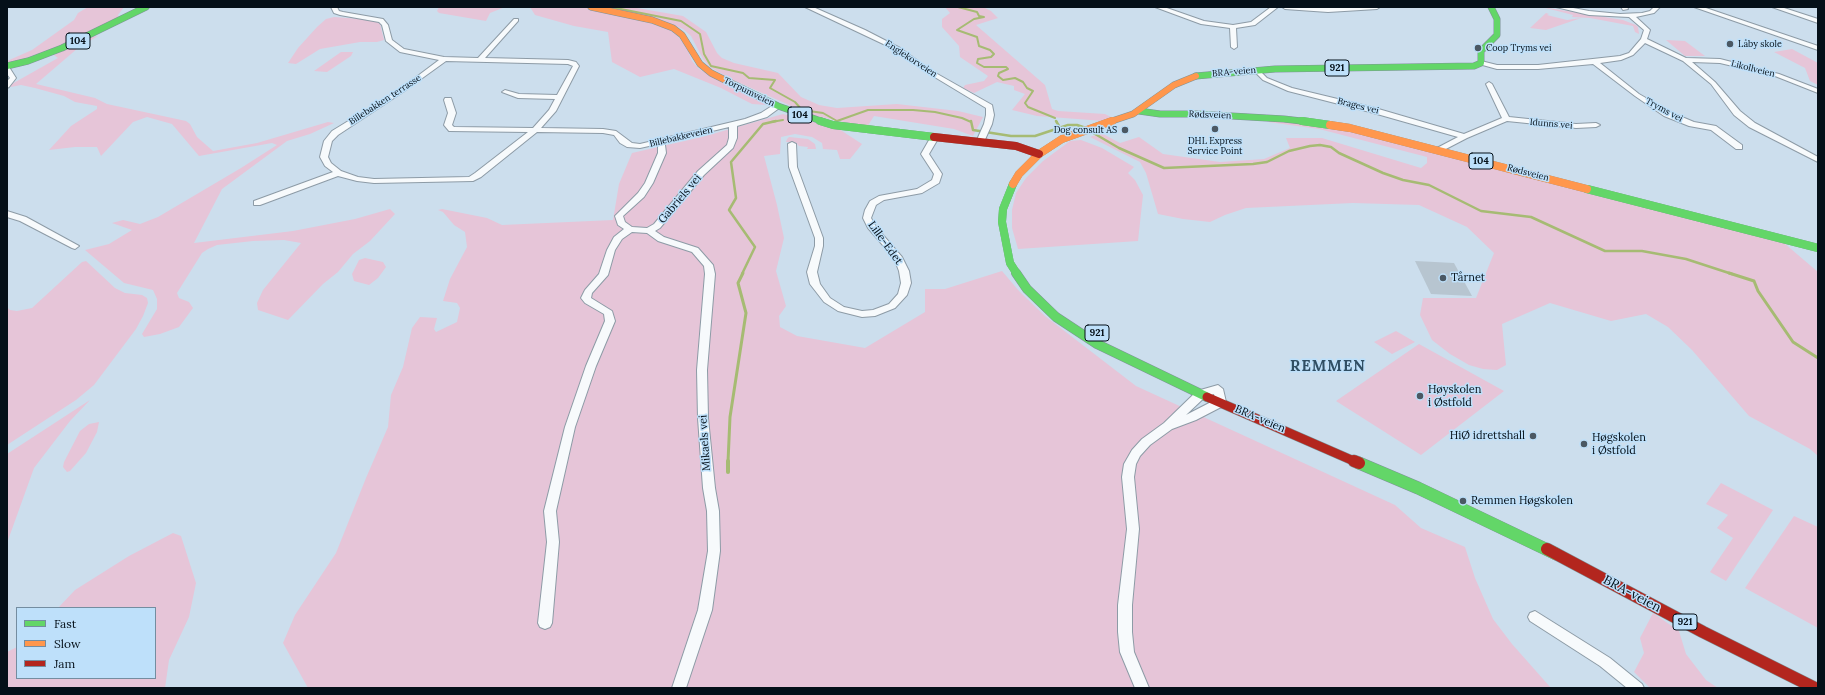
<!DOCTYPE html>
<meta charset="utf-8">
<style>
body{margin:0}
#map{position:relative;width:1825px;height:695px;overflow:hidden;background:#ccdeed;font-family:Lora,serif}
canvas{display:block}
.frame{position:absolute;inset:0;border:8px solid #051019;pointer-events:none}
.legend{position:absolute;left:16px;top:607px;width:140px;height:72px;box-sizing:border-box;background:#bee0fa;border:1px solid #748da0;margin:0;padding:5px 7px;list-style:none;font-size:12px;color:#051019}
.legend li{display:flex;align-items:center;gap:8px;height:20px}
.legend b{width:20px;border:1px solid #748da0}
</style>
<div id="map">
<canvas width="1825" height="695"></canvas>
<div class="frame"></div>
<ul class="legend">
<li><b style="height:5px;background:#63d668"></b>Fast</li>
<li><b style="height:5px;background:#ff974d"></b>Slow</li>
<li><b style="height:5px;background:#b3261e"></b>Jam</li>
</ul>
</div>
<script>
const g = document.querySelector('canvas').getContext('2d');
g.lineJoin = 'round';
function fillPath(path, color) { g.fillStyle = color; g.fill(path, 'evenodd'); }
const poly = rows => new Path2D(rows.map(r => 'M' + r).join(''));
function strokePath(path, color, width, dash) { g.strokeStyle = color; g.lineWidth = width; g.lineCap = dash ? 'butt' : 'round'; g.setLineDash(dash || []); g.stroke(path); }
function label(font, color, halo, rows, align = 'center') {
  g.font = font + ' Lora,serif'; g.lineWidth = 3; g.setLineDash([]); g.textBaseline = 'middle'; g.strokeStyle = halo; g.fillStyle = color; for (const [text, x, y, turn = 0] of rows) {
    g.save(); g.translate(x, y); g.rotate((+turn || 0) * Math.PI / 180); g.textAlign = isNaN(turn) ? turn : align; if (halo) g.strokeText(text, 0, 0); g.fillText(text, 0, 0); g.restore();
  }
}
const green = poly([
 [88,7,124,7,118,15,119,18,78,39,15,62,7,63,7,61,32,50,74,20,78,13],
 [439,7,505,7,490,13,486,21,439,13,437,11],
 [530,7,581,7,632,17,668,29,675,33,686,46,692,61,699,69,767,105,752,104,721,88,674,69,640,77,612,62,608,32,574,26,535,15],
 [604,7,631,7,683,16,706,32,717,53,722,58,734,63,778,73,801,97,819,105,837,108,897,104,958,111,983,117,973,136,954,129,874,116,867,127,811,115,729,78,710,67,703,59,691,36,683,29,662,20],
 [945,7,983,7,991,11,998,18,976,25,1045,85,1052,109,1058,111,1105,114,1111,117,1104,121,1037,116,1012,110,1025,94,1014,90,1014,86,997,82,974,93,963,88,965,85,984,81,988,76,960,57,959,46,942,27,942,19,950,13],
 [1542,7,1623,20,1636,25,1638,27,1639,34,1635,32,1633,26,1590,18,1572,17,1573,15],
 [1546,13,1549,14,1547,15,1567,20,1581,18,1546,30,1530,28],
 [334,17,374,20,380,24,384,40,377,42,360,42,320,49,296,64,288,63,298,48,317,27,326,19],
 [98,36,78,48,36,84,95,98,107,104,186,121,190,124,197,137,213,151,257,143,328,122,334,123,310,134,287,141,222,189,194,243,293,231,355,219,390,209,395,214,370,241,353,254,338,272,323,284,288,320,258,310,257,303,263,290,301,243,284,240,253,241,217,245,208,249,202,253,177,293,179,298,189,302,193,308,179,327,160,334,144,337,142,334,157,309,157,299,153,290,124,283,85,250,109,244,132,230,112,223,123,220,140,224,158,217,241,168,277,145,272,143,199,156,172,124,147,117,133,122,101,156,97,147,75,147,49,150,71,126,97,109,97,106,75,102,64,96,35,88,21,85,11,87,10,85,58,58,54,55,92,37],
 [1666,40,1685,41,1705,56,1685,56],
 [1792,49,1818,63,1818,85,1810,81,1805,68,1774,52],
 [341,52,353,52,351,56,327,72,314,71],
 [783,114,839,129,862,144,850,159,840,159,837,150,823,149,822,143,812,137,795,134,781,137,780,154,764,156,777,205,784,238,776,271,786,306,779,316,780,327,797,336,865,348,925,312,925,289,945,289,1002,271,1019,291,1045,316,1136,386,1395,505,1421,528,1465,547,1475,578,1493,619,1512,644,1551,688,308,688,283,643,295,615,336,553,366,478,388,427,391,395,403,367,412,328,420,317,437,318,434,329,436,332,457,322,460,308,457,303,443,301,450,279,467,247,465,232,454,225,443,212,438,210,442,209,487,218,502,225,613,220,619,184,632,153,702,137],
 [1271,120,1338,128,1784,243,1818,272,1818,456,1810,449,1749,416,1692,350,1668,327,1646,314,1611,321,1550,303,1502,324,1506,365,1497,370,1483,369,1469,365,1450,354,1432,340,1420,315,1423,298,1476,298,1494,253,1467,227,1419,205,1353,203,1246,208,1225,215,1210,222,1183,219,1158,214,1146,173,1140,162,1090,137,1101,133,1120,143,1139,137,1163,154,1220,162,1264,159,1290,148,1286,138,1322,138,1421,168,1427,163,1427,157,1319,129,1268,122],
 [789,137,808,139,815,144,816,149,807,149,808,147,799,146,795,142,786,142,787,139],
 [1081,140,1102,148,1134,167,1128,173,1135,180,1143,195,1138,241,1018,249,1012,228,1012,210,1016,193,1026,178,1043,161,1070,141],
 [365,258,383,262,386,267,378,278,369,285,354,281,352,274,359,260],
 [86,261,115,288,125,293,142,295,147,298,148,303,143,316,136,329,94,385,76,400,7,445,7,307,10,310,17,311,32,308,82,262],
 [1396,331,1415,342,1392,354,1374,342],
 [1419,344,1504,391,1421,455,1336,401],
 [90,400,70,421,34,468,7,543,7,454],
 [99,422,97,432,86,453,70,471,67,472,63,467,64,462,80,431,89,424],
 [1721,483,1773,510,1726,581,1710,572,1733,538,1717,528,1728,515,1706,504],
 [1794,516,1818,527,1818,628,1745,588],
 [173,533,181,536,196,583,189,617,169,660,165,688,7,688,7,652,17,647,17,678,155,678,155,608,58,608,75,590,129,556],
 [1653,613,1679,631,1686,654,1706,680,1718,688,1650,688,1634,672,1644,653,1640,638]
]);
const streamFar3 = poly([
 [611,7,681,21,700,34,704,54,711,66,743,73,749,78,775,80,770,88,795,102,802,110,823,113,837,121,868,110,913,110,935,112,962,118,971,122],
 [958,7,977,12,979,16,984,17,974,19,957,30,977,37,979,46,990,50,994,54,991,57,978,59,977,63,984,67,1006,67,1008,69,999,73,998,76,1003,80,1015,78,1023,82,1027,88,1033,91,1025,103,1028,107,1055,118],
 [1056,121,1057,122],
 [771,122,783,120]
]);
const streamFar2 = poly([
 [971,121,973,130,1011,136,1035,136,1068,125,1077,125,1086,128],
 [1056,121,1059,126],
 [1090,131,1119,148,1164,168,1253,164,1267,162,1289,151,1310,146,1320,145,1331,147,1339,153,1383,173,1403,180,1429,185,1481,211,1531,217,1605,251,1642,251,1686,259,1732,274],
 [742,274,755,247,729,210,736,198,731,162,763,124,776,121]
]);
const streamFar1 = poly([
 [1729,273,1754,281,1758,291,1793,342,1818,358],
 [728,462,730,417,746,313,738,283,743,273]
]);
const stream = poly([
 [728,472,728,461]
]);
const building = poly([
 [1415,261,1454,263,1472,296,1431,294]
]);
const street = poly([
 [331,7,337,7,339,11,343,12,383,19,388,25,392,40,404,49,444,57,478,58,514,19,518,19,518,21,485,58,568,60,576,62,579,66,556,111,541,128,603,129,616,131,632,143,640,144,745,119,761,113,775,104,782,106,767,117,737,126,737,138,733,148,704,175,660,228,655,231,664,237,698,248,713,265,715,274,707,370,708,418,715,488,719,511,720,551,712,610,686,688,672,688,698,610,708,551,707,511,703,488,698,418,697,370,705,274,704,266,692,252,658,241,647,233,632,232,622,239,615,250,608,275,592,293,591,298,612,311,615,321,596,366,575,427,556,511,559,542,552,623,550,627,545,629,540,627,538,623,547,542,544,511,565,427,586,366,605,321,604,314,585,303,581,298,585,290,599,274,607,250,614,237,624,229,618,225,615,216,638,193,645,183,658,153,658,144,640,148,627,147,620,143,614,135,603,133,537,132,481,177,473,181,374,183,357,181,338,176,260,205,254,205,254,201,333,172,325,166,320,157,324,141,332,131,399,90,439,60,400,52,386,41,382,25,379,22,340,15,334,13,331,7],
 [446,61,568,64,573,66,557,95,519,94,505,90,502,92,518,98,555,99,549,110,533,128,454,127,452,125,456,113,451,98,445,98,444,100,448,113,444,125,449,131,528,132,475,173,469,177,374,179,358,177,341,171,331,163,328,157,332,141,338,135,403,92,446,61],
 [729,127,729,138,727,145,698,171,654,224,647,228,632,227,625,222,623,216,644,197,653,183,666,153,665,145,662,143,729,127],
 [805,7,813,7,865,30,900,48,932,71,992,105,994,115,992,124,983,144,980,144,976,142,984,124,986,115,986,108,928,73,896,50,805,7],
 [1155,7,1164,7,1204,21,1233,25,1251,22,1271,7,1278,7,1255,25,1236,28,1237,47,1234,49,1231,47,1230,28,1201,24,1155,7],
 [1282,7,1328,8,1380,7,1377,9,1328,12,1285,9,1282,7],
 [1556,7,1568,7,1589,11,1620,14,1642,13,1650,11,1654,7,1660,7,1654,13,1636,17,1650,30,1647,39,1686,58,1720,59,1779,74,1818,89,1818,93,1775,76,1720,63,1692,62,1715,82,1740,111,1755,123,1818,157,1818,162,1749,127,1734,115,1711,84,1683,61,1645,43,1633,55,1621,60,1600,63,1639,94,1670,112,1694,122,1716,126,1742,145,1742,149,1736,149,1711,130,1689,126,1664,116,1635,96,1593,64,1538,69,1497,69,1479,64,1478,63,1481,61,1497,65,1538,65,1620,56,1629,53,1641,39,1644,30,1629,17,1589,15,1556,7],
 [1621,7,1627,7,1628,9,1623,10,1621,7],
 [1694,7,1703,7,1818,46,1818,50,1694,7],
 [1772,7,1781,7,1818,19,1818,23,1772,7],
 [7,66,9,67,16,78,9,87,7,88,7,81,10,78,7,74,7,66],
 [1254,69,1258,69,1267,78,1292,88,1375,108,1464,134,1502,118,1486,84,1489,82,1492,84,1509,117,1576,124,1596,123,1600,125,1596,127,1576,128,1507,121,1467,138,1440,152,1436,150,1437,148,1458,137,1370,112,1288,91,1263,80,1254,71,1254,69],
 [932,135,935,135,939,137,929,154,942,174,939,183,922,193,884,200,876,205,871,218,876,227,902,257,909,271,911,283,907,295,895,308,875,316,862,317,838,311,824,302,810,284,807,272,815,246,815,238,789,167,788,144,792,142,796,144,797,167,823,238,823,246,817,272,820,284,830,298,844,307,862,311,873,310,889,304,898,294,901,283,899,271,894,258,868,228,863,218,865,210,870,201,879,196,917,189,932,180,934,174,921,154,932,135],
 [7,211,26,217,79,246,75,249,72,248,20,221,7,217,7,211],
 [1218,385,1223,389,1226,402,1225,405,1196,420,1172,429,1150,445,1140,456,1136,464,1134,477,1139,529,1132,605,1132,632,1134,652,1149,688,1135,688,1120,652,1118,632,1118,605,1127,529,1122,477,1124,464,1132,450,1142,439,1164,423,1197,391,1218,385],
 [1214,394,1215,400,1186,415,1205,397,1214,394],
 [1535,611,1610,658,1642,684,1644,688,1627,688,1600,666,1530,621,1528,617,1530,613,1535,611]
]);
const fastFar3 = poly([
 [7,66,28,61,62,48,146,7],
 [1196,76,1275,69,1474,66,1481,63,1481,51,1497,35,1497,19,1491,7],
 [743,89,778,106,824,122],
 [1139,111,1160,114,1197,114,1284,119,1310,122]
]);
const fastFar2 = poly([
 [820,121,833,125,934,137],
 [1302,121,1330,125],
 [1013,184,1003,209,1002,222,1010,263,1017,274],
 [1587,189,1818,248]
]);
const fastFar1 = poly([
 [1016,273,1027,289,1056,317,1097,344,1207,397]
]);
const fast = poly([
 [1359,463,1418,488,1556,554]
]);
const slowFar1 = poly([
 [591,7,652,20,673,28,682,35,700,64,711,73,743,89],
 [1109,122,1133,114,1174,85,1196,76]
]);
const slow = poly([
 [1330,125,1350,128,1587,189],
 [1013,184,1019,174,1039,154,1062,139,1112,121]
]);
const jamFar2 = poly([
 [934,137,1016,146,1039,154]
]);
const jamFar1 = poly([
 [1207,397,1356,462]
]);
const jam = poly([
 [1354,461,1359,463],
 [1547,549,1703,632,1815,688]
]);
const markers = [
 [1730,44,4,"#4b5863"],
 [1478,48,4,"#4b5863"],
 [1215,129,4,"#4b5863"],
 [1125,130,4,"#4b5863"],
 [1443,278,4,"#4b5863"],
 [1420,396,4,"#4b5863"],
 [1533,436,4,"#4b5863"],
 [1584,444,4,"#4b5863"],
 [1463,501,4,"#4b5863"]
];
const farPoinames = [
 ["Låby skole",1738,44],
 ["Coop Tryms vei",1486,48],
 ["Dog consult AS",1117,130,"right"],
 ["DHL Express",1215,141,"center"],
 ["Service Point",1215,151,"center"]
];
const farStreetnames = [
 ["Englekorveien",911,59,33],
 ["Likollveien",1753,69,14],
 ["BRA-veien",1234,72,-5],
 ["Torpumveien",749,92,26],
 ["Billebakken terrasse",385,100,-33],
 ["Brages vei",1358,106,14],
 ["Tryms vei",1664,110,28],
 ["Rødsveien",1210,115,2],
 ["Idunns vei",1551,124,5],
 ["Billebakkeveien",681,137,-13],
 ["Rødsveien",1528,173,15]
];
const shields = [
 [78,41,24],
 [1337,68,24],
 [800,115,24],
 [1481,161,24],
 [1097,333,24],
 [1685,622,24]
];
const shieldNames = [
 ["104",78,41],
 ["921",1337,68],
 ["104",800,115],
 ["104",1481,161],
 ["921",1097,333],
 ["921",1685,622]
];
const streetNames = [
 ["Gabriels vei",680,199,-50],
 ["Lille-Edet",885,243,54],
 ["BRA-veien",1260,419,23],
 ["Mikaels vei",705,443,-94]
];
const poiNames = [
 ["Tårnet",1451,278],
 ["Høyskolen",1428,390],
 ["i Østfold",1428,403],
 ["HiØ idrettshall",1525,436,"right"],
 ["Høgskolen",1592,438],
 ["i Østfold",1592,451],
 ["Remmen Høgskolen",1471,501]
];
const nearStreetnames = [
 ["BRA-veien",1632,594,28]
];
const districtNames = [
 ["REMMEN",1328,367]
];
fillPath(green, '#e6c5d8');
strokePath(streamFar3, '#a6bb73', 2);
strokePath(streamFar2, '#a6bb73', 2.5);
strokePath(streamFar1, '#a6bb73', 3);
strokePath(stream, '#a6bb73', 4);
fillPath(building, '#b7c5d0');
strokePath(street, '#8d9ba6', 2);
strokePath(fastFar3, '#7e9398', 7);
strokePath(fastFar2, '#7e9398', 8);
strokePath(fastFar1, '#7e9398', 10);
strokePath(fast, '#7e9398', 13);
strokePath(slowFar1, '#7e9398', 7);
strokePath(slow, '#7e9398', 8);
strokePath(jamFar2, '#7e9398', 8);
strokePath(jamFar1, '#7e9398', 10);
strokePath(jam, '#7e9398', 13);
fillPath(street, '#f7fafc');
strokePath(fastFar3, '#63d668', 6);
strokePath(fastFar2, '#63d668', 8);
strokePath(fastFar1, '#63d668', 9);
strokePath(fast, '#63d668', 12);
strokePath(slowFar1, '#ff974d', 6);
strokePath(slow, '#ff974d', 8);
strokePath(jamFar2, '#b3261e', 8);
strokePath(jamFar1, '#b3261e', 9);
strokePath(jam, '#b3261e', 12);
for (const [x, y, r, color] of markers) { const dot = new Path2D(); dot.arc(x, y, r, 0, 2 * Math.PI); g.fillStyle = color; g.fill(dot); strokePath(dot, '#bee0fa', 1.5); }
label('9px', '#051019', '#bee0fa', farPoinames, 'left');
label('9px', '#051019', '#bee0fa', farStreetnames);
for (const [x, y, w] of shields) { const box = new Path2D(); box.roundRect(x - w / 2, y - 8, w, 16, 3); g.fillStyle = '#bee0fa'; g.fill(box); strokePath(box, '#051019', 1); }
label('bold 10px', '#051019', null, shieldNames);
label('11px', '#051019', '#bee0fa', streetNames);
label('11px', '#051019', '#bee0fa', poiNames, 'left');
label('13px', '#051019', '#bee0fa', nearStreetnames);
g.letterSpacing = '1px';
label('bold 15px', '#304e63', '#bee0fa', districtNames);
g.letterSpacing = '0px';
</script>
